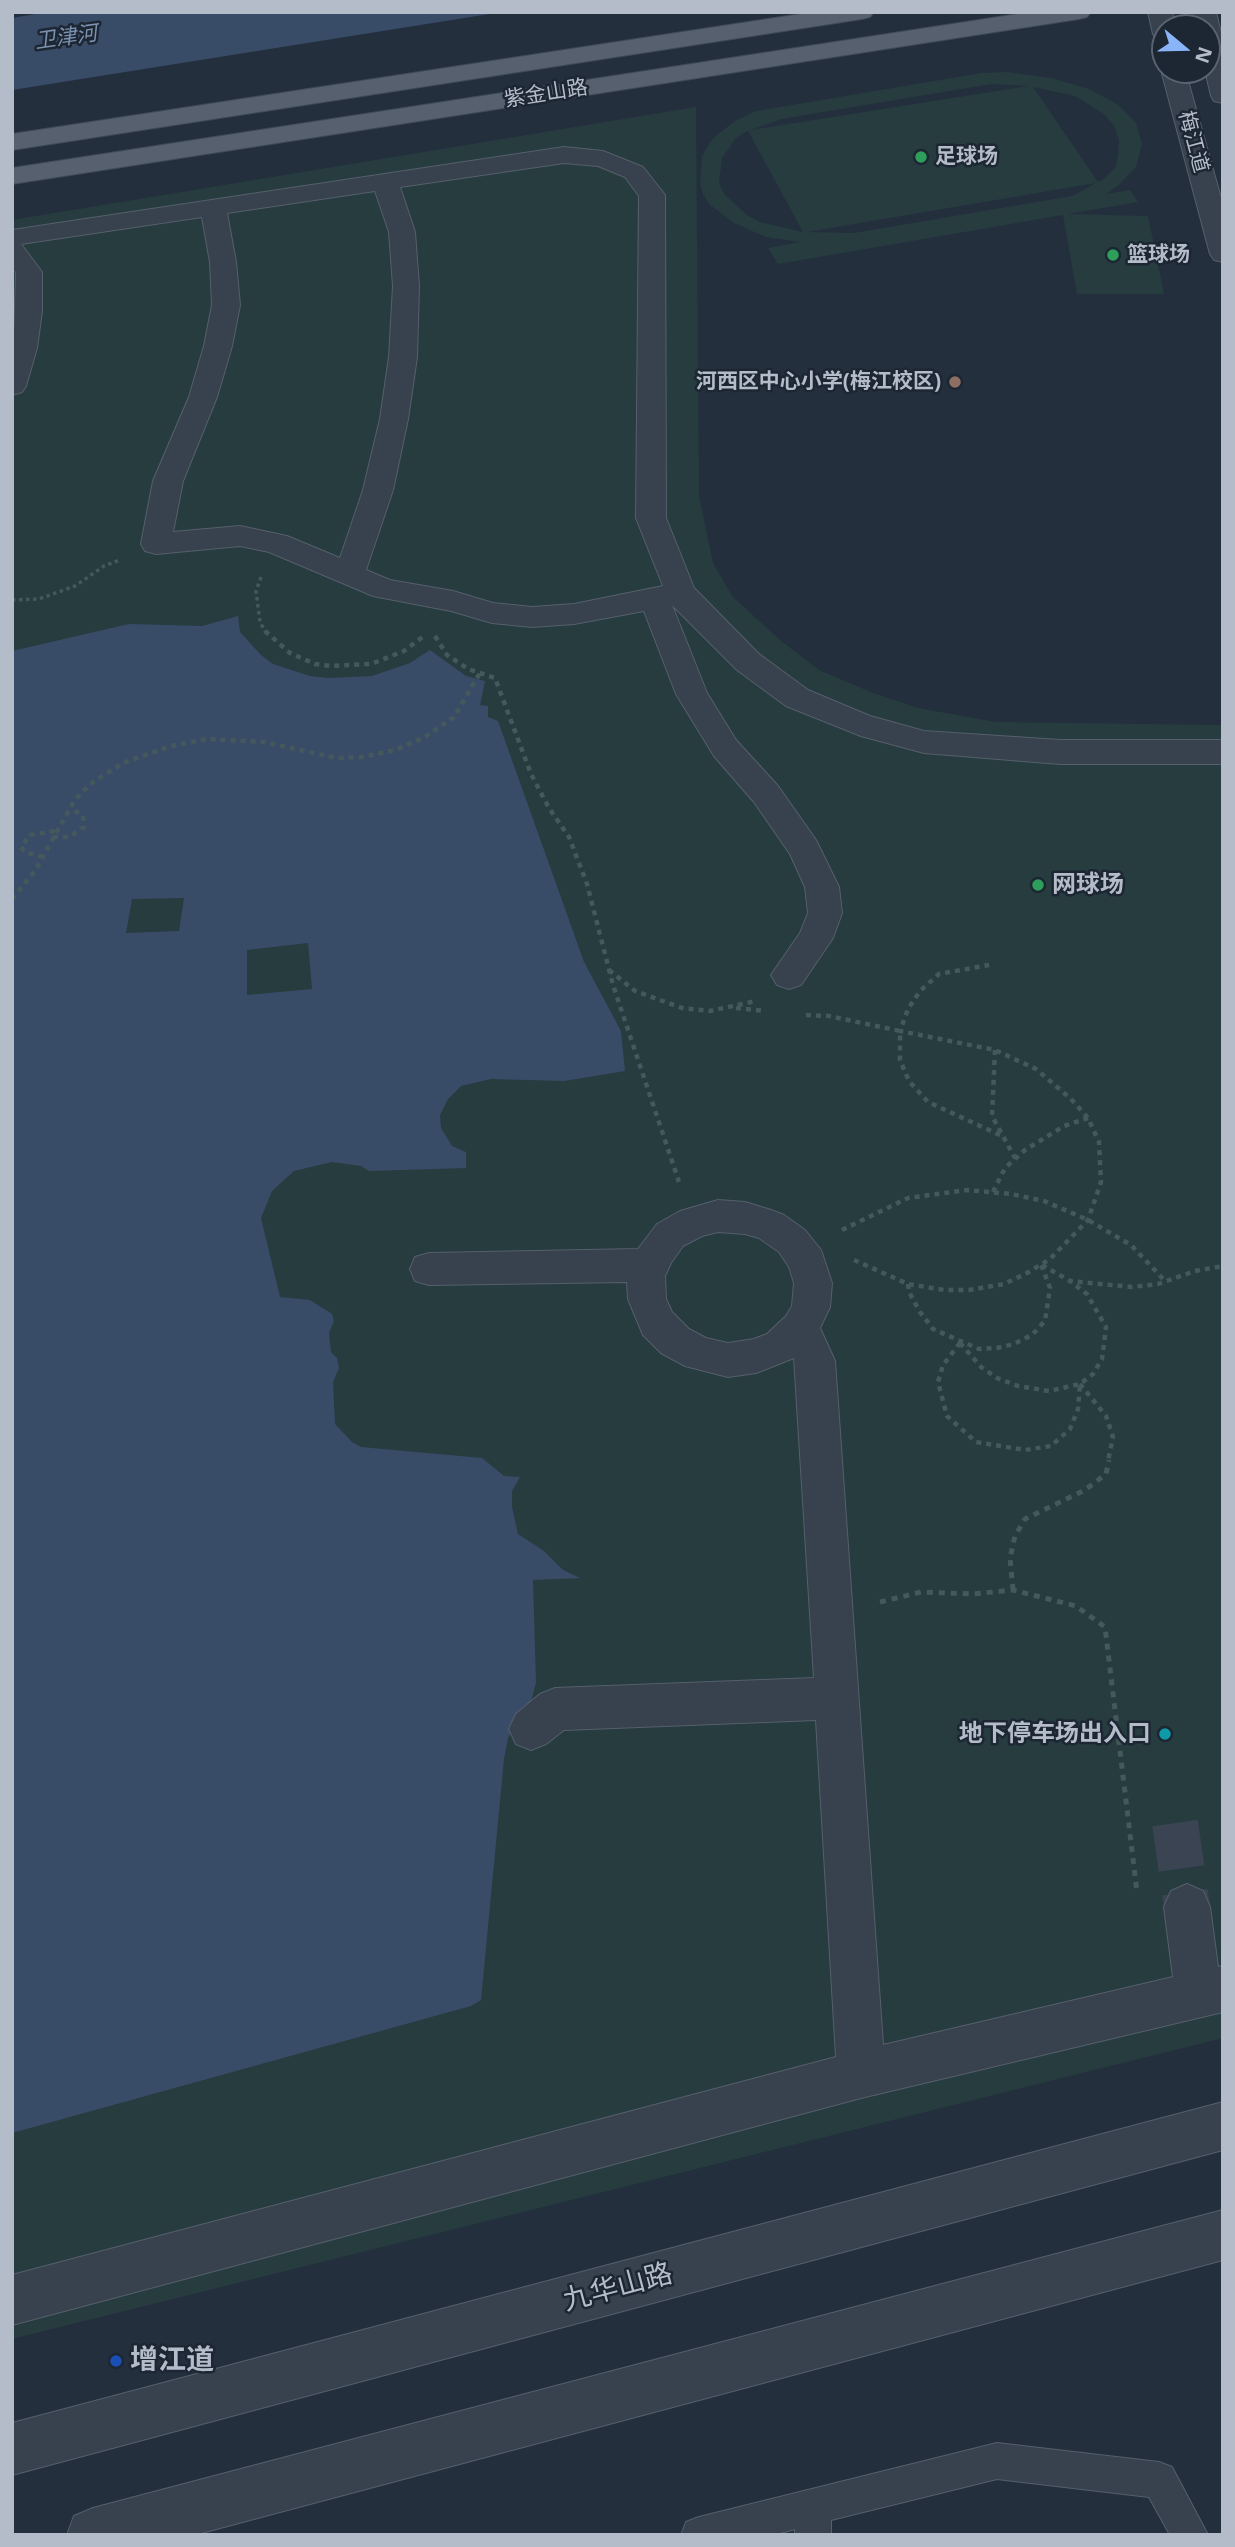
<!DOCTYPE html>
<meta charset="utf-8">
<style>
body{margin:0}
#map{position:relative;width:1235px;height:2547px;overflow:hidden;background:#242f3e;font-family:"Noto Sans",sans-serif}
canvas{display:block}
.frame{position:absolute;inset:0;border:14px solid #b4bcc9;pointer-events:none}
.north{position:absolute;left:1151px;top:14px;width:70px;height:70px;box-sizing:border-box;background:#1d2633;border:2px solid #59626f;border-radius:50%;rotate:109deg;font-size:19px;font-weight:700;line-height:28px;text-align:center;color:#b4bcc9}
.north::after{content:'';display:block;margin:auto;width:24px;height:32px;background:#8ab4f8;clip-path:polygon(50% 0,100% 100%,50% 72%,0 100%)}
</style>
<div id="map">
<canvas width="1235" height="2547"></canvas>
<div class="frame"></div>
<div class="north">N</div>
</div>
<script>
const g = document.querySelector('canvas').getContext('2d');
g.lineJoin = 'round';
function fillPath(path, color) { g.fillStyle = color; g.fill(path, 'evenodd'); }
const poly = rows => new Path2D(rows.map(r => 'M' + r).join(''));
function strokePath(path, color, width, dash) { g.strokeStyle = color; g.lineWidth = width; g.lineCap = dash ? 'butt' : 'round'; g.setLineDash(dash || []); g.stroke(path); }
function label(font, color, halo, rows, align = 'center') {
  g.font = font + ' "Noto Sans","Noto Sans SC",sans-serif'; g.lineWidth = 5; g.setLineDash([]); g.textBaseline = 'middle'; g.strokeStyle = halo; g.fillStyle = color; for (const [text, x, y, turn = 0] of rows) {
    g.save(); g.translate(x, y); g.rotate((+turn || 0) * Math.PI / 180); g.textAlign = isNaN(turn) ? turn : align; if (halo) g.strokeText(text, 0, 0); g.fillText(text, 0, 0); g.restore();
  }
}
const green = poly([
 [1007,72,1051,78,1089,89,1117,104,1136,123,1142,144,1136,167,1119,185,1106,194,1130,190,1138,202,1068,214,1148,216,1164,294,1077,294,1063,215,778,264,768,248,800,242,766,237,734,223,709,204,703,194,700,184,702,156,713,138,735,121,756,111,982,73],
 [991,84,1028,86,751,130,781,119],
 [1033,87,1075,96,1104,114,1114,126,1119,140,1118,155,1116,167,1103,180,1098,182],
 [747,131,748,131,803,232,760,222,747,215,725,195,719,183,722,158,736,138],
 [1096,183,1072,196,854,233,807,232],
 [696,107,699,496,713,563,733,597,780,640,819,670,873,693,918,708,996,722,1223,725,1223,2038,12,2339,12,220]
]);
const water = poly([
 [47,12,502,12,12,90,12,18],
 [238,616,240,632,261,655,273,664,310,676,328,678,372,676,410,663,430,650,466,676,485,681,480,705,488,706,488,717,498,721,584,962,621,1031,625,1071,564,1081,491,1079,461,1086,448,1099,440,1115,441,1128,452,1146,466,1152,466,1168,369,1171,361,1166,332,1162,294,1171,272,1191,261,1218,280,1297,310,1300,332,1314,334,1321,329,1333,331,1352,337,1358,339,1368,333,1382,335,1424,352,1442,361,1447,482,1458,504,1476,520,1477,512,1491,512,1507,518,1534,544,1551,563,1570,580,1578,533,1580,536,1683,530,1705,517,1722,508,1738,504,1759,481,2000,471,2006,12,2133,12,651,129,624,202,626],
 [184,898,179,931,126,933,132,899],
 [308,943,312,989,247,995,247,950]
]);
const minorTunnel = poly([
 [1175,1823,1187,1907]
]);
const pathFar2 = poly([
 [261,577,256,591,260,622,266,633],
 [12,600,39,599,75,586,104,566,120,560]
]);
const pathFar1 = poly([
 [265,631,290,653,315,664,331,666,371,664,404,651,425,635],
 [435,636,447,655,468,669,495,678,531,774,549,808,569,837,587,884,613,985,679,1182],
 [53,837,69,837,84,827,83,816,70,808],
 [43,857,25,852,21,847,30,835,55,831],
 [12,899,35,871,74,801,90,784,123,763,171,746,207,739,264,742,336,758,363,757,395,750,425,737,454,717,480,673],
 [609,970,635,991,682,1008,710,1011,756,1001],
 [736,1008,766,1011],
 [806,1015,829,1016,900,1031,900,1060,909,1081,928,1102,1002,1136],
 [995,1050,992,1116,1015,1158],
 [993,1192,1005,1168,1025,1150,1064,1126,1088,1118],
 [842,1230,908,1198,967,1190,1011,1194,1044,1201,1088,1220,1131,1245,1166,1282],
 [854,1260,908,1284,944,1290,969,1290,1004,1284,1027,1273,1050,1259,1088,1220,1101,1182,1099,1142,1088,1118,1071,1099,1036,1069,995,1050,900,1031,908,1009,920,991,939,974,989,965],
 [1042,1265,1070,1281,1132,1287,1158,1284,1195,1271,1223,1266],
 [908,1284,909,1292,920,1312,933,1329,979,1349,997,1348,1014,1344,1032,1335,1045,1321,1050,1288,1041,1264],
 [960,1343,943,1365,938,1382,947,1416,976,1442,1025,1450,1051,1446,1070,1429,1078,1409,1080,1384],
 [960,1343,981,1367,997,1378,1018,1386,1049,1391,1080,1384,1093,1374,1102,1359,1106,1327,1087,1294,1070,1281],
 [1080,1384,1106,1416,1113,1437,1108,1461]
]);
const path = poly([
 [1013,1590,1010,1558,1015,1536,1025,1519,1085,1490,1106,1474,1109,1460],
 [880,1602,921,1592,973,1594,1013,1590,1076,1606,1105,1627,1137,1892]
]);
const service = poly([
 [997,2443,1159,2462,1172,2467,1208,2535,1170,2535,1149,2497,997,2479,831,2520,831,2535,795,2535,795,2529,773,2535,681,2535,686,2522,699,2517,997,2443]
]);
const minor = poly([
 [564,147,603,151,643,167,665,195,666,518,694,588,759,654,808,690,870,716,924,731,1060,740,1223,740,1223,764,1060,764,924,753,861,736,786,706,737,670,672,605,707,693,736,740,778,786,816,840,839,887,842,913,833,938,801,985,789,989,777,985,771,975,800,933,808,913,805,887,790,854,754,802,714,756,676,694,644,611,574,624,532,627,492,623,451,611,373,596,269,552,240,546,156,554,145,551,141,544,153,481,189,397,204,346,212,305,210,262,202,217,21,244,42,272,42,311,37,348,26,386,22,392,12,395,16,273,12,268,12,230,564,147],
 [564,163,598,166,625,177,639,196,636,518,663,586,574,604,532,607,493,603,453,591,390,580,366,570,393,490,408,419,417,357,419,286,415,232,400,187,564,163],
 [375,191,389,232,393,286,389,357,380,419,363,490,340,558,287,536,240,526,173,532,183,481,217,397,232,346,240,305,236,262,227,213,375,191],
 [718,1200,745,1202,771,1210,784,1215,805,1230,821,1250,832,1283,830,1307,820,1328,835,1361,883,2045,1173,1977,1164,1907,1171,1891,1187,1884,1203,1891,1210,1907,1218,1967,1223,1966,1223,2012,861,2098,12,2325,12,2275,836,2057,816,1720,564,1730,546,1744,531,1750,516,1744,509,1729,516,1714,540,1694,555,1688,814,1678,794,1358,756,1373,728,1377,685,1366,661,1353,643,1335,628,1299,627,1282,429,1285,415,1281,410,1269,415,1257,429,1253,638,1249,657,1224,680,1211,718,1200],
 [718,1232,745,1234,759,1238,779,1252,789,1267,794,1283,792,1306,786,1316,767,1334,754,1339,728,1343,706,1338,689,1329,672,1312,666,1299,665,1276,671,1263,683,1246,702,1236,718,1232]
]);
const tertiary = poly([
 [1148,12,1172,12,1176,28,1165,28,1165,41,1156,39,1153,34,1148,12],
 [1192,12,1216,12,1223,42,1223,103,1214,101,1211,96,1205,70,1207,70,1207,28,1196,28,1192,12],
 [1165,65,1165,70,1185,70,1223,205,1223,262,1214,260,1210,254,1161,70,1165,65],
 [1223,2102,1223,2150,12,2475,12,2423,1223,2102],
 [1223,2210,1223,2260,194,2535,67,2535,74,2516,93,2508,1223,2210]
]);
const primary = poly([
 [814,12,874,12,870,17,862,19,12,150,12,134,814,12],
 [1031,12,1091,12,1087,17,1079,19,12,184,12,168,1031,12]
]);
const markers = [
 [921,157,7,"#2e9e5b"],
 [1113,255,7,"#2e9e5b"],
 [955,382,7,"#8d6e63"],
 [1038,885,7,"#2e9e5b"],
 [1165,1734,7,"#0f9aa8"],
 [116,2361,7,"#1a4fb4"]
];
const farWaternames = [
 ["卫津河",66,38,-8]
];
const farStreetnames = [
 ["紫金山路",546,94,-9],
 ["梅江道",1193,142,75]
];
const farPoinames = [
 ["足球场",935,157],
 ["篮球场",1127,255],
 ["河西区中心小学(梅江校区)",941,382,"right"]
];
const poiNames = [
 ["网球场",1052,885],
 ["地下停车场出入口",1151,1734,"right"]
];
const nearStreetnames = [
 ["九华山路",618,2288,-15]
];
const nearPoinames = [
 ["增江道",130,2361]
];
fillPath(green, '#263c3f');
fillPath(water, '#394c67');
strokePath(minorTunnel, '#3a4453', 46, [46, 24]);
strokePath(service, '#565f6c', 2);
strokePath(minor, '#565f6c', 2);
strokePath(tertiary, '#565f6c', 2);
strokePath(primary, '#414a57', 2);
strokePath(pathFar2, '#44595c', 3.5, [3.5, 3.5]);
strokePath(pathFar1, '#44595c', 4.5, [5, 5]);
strokePath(path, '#44595c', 5, [6, 6]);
fillPath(service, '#38414e');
fillPath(minor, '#38414e');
fillPath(tertiary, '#38414e');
fillPath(primary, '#56606e');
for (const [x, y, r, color] of markers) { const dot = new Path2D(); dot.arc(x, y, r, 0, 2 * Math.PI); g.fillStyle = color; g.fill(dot); strokePath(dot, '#1d2633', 2.5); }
label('italic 21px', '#7c92b1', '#1d2633', farWaternames);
label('21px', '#b4bcc9', '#1d2633', farStreetnames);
label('bold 21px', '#b4bcc9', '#1d2633', farPoinames, 'left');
label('bold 24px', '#b4bcc9', '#1d2633', poiNames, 'left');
label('28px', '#b4bcc9', '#1d2633', nearStreetnames);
label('bold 28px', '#b4bcc9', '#1d2633', nearPoinames, 'left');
</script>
